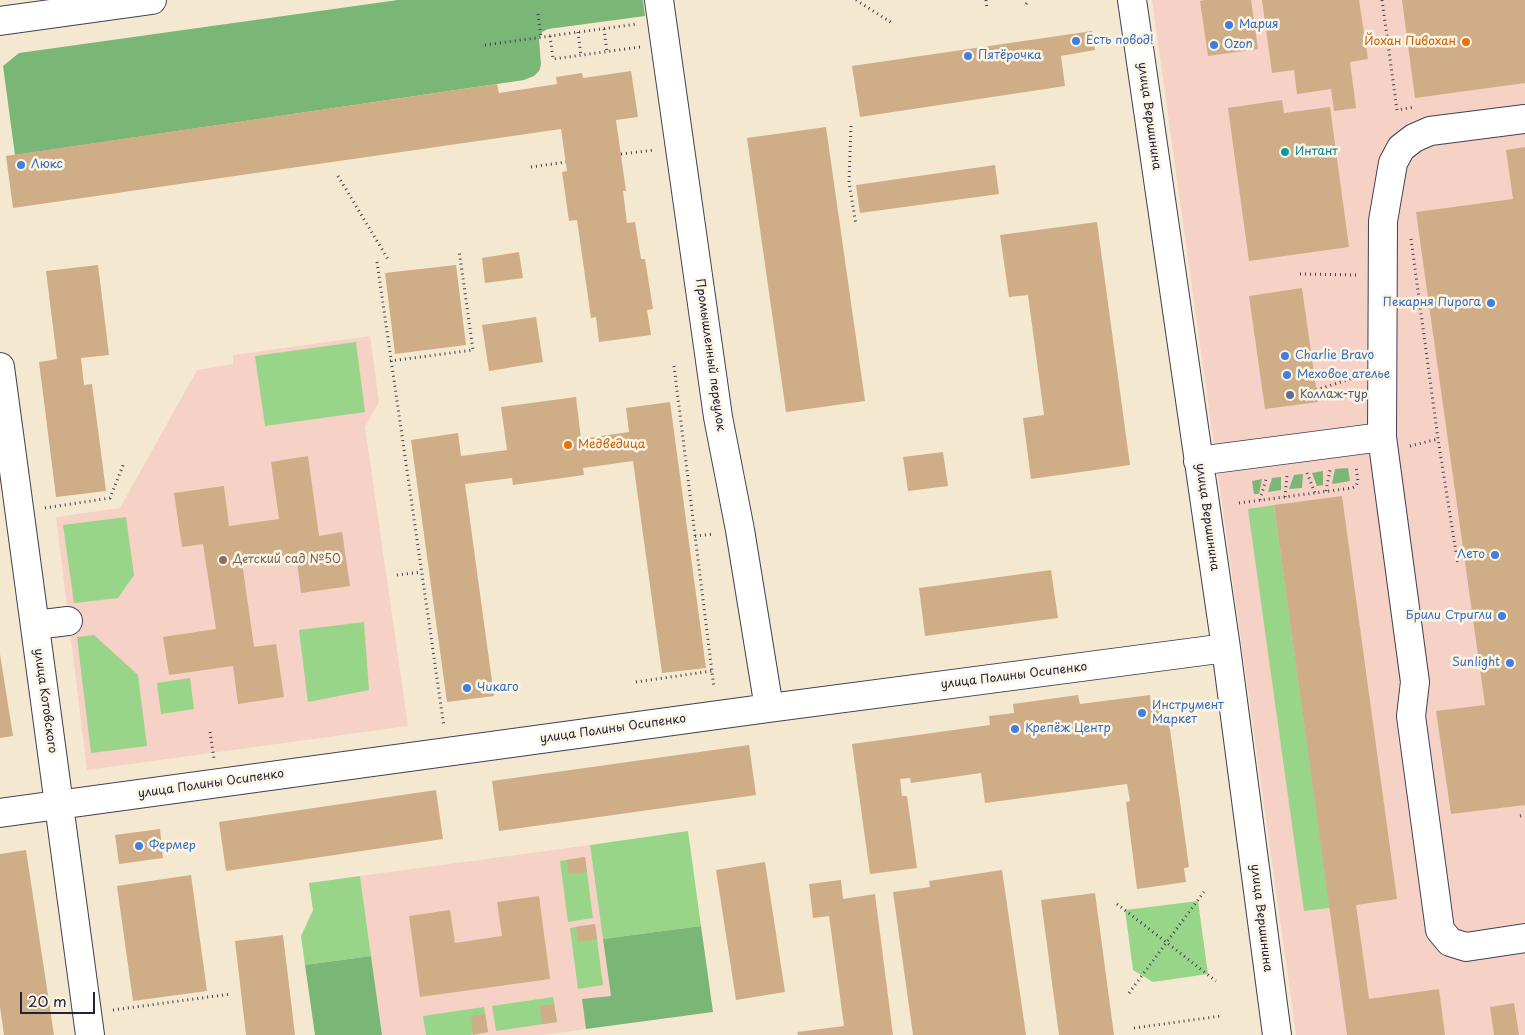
<!DOCTYPE html>
<meta charset="utf-8">
<style>
body{margin:0}
#map{position:relative;width:1525px;height:1035px;overflow:hidden;background:#f4e9d0;font-family:"Playpen Sans",sans-serif}
canvas{display:block}
.scale{position:absolute;left:20px;top:992px;width:75px;height:22px;box-sizing:border-box;border:2px solid #22223b;border-top:0;padding-left:6px;font-size:15px;line-height:18px;white-space:nowrap;color:#22223b;-webkit-text-stroke:4px #fcf5e5;paint-order:stroke}
</style>
<div id="map">
<canvas width="1525" height="1035"></canvas>
<div class="scale">20 m</div>
</div>
<script>
const g = document.querySelector('canvas').getContext('2d');
g.lineJoin = 'round';
function fillPath(path, color) { g.fillStyle = color; g.fill(path, 'evenodd'); }
const poly = rows => new Path2D(rows.map(r => 'M' + r).join(''));
function strokePath(path, color, width, dash) { g.strokeStyle = color; g.lineWidth = width; g.lineCap = dash ? 'butt' : 'round'; g.setLineDash(dash || []); g.stroke(path); }
function label(font, color, halo, rows, align = 'center') {
  g.font = font + ' "Playpen Sans",sans-serif'; g.lineWidth = 5; g.setLineDash([]); g.textBaseline = 'middle'; g.strokeStyle = halo; g.fillStyle = color; for (const [text, x, y, turn = 0] of rows) {
    g.save(); g.translate(x, y); g.rotate((+turn || 0) * Math.PI / 180); g.textAlign = isNaN(turn) ? turn : align; if (halo) g.strokeText(text, 0, 0); g.fillText(text, 0, 0); g.restore();
  }
}
const built = poly([
 [1152,0,1525,0,1525,1035,1296,1035],
 [370,336,379,402,365,427,408,726,87,770,56,517,120,508,197,370,233,364,233,355],
 [590,845,611,996,582,1000,586,1029,544,1035,382,1035,360,876]
]);
const green = poly([
 [356,342,365,412,265,426,255,356],
 [1274,505,1330,908,1304,911,1248,509],
 [126,517,134,575,118,598,74,603,63,525],
 [364,622,369,690,308,702,299,630],
 [94,635,138,675,147,746,91,753,77,637],
 [190,678,194,709,161,714,157,683],
 [688,831,701,926,603,939,590,845],
 [585,857,593,918,568,922,560,861],
 [360,876,371,956,305,965,301,936,313,910,309,883],
 [1198,901,1208,974,1153,982,1133,970,1125,910],
 [595,924,603,985,578,989,570,928],
 [553,997,557,1022,496,1031,492,1006],
 [484,1007,488,1032,469,1035,426,1035,423,1016]
]);
const forest = poly([
 [398,0,643,0,645,16,548,29,542,32,539,39,541,65,539,71,534,76,524,80,15,155,3,66,19,53],
 [1348,468,1350,481,1332,484,1335,469],
 [1323,471,1323,485,1317,486,1312,473],
 [1303,474,1302,488,1289,489,1294,475],
 [1281,477,1281,490,1268,492,1272,478],
 [1262,479,1259,494,1254,494,1252,481],
 [701,926,713,1012,586,1029,582,999,611,996,603,939],
 [371,956,382,1035,315,1035,305,965]
]);
const building = poly([
 [1205,0,1251,0,1258,49,1208,56,1200,1],
 [1262,0,1359,0,1368,59,1350,62,1356,108,1334,111,1331,89,1297,94,1294,70,1272,73],
 [1402,0,1525,0,1525,83,1415,98],
 [1092,31,1095,50,1061,56,1065,86,860,117,852,66],
 [631,71,638,117,616,120,626,191,623,191,627,223,635,222,641,259,645,259,653,309,647,310,651,335,599,342,596,317,591,318,577,220,569,221,562,172,567,171,561,129,13,208,6,156,497,84,499,93,557,84,556,77,582,73,583,78],
 [1282,100,1284,113,1330,107,1349,247,1249,261,1228,108],
 [826,127,865,401,786,412,747,138],
 [1525,147,1525,805,1451,814,1436,711,1485,705,1416,212,1513,199,1506,150],
 [995,165,999,194,860,213,856,185],
 [1097,222,1130,465,1031,479,1023,418,1044,415,1028,295,1009,297,1000,235],
 [519,252,523,278,485,283,482,258],
 [98,265,109,355,81,358,84,385,92,384,106,491,56,497,39,362,57,359,46,271],
 [456,265,466,345,395,354,385,273],
 [1302,288,1318,402,1265,409,1249,296],
 [536,317,543,362,489,371,482,325],
 [576,397,581,439,629,432,626,408,670,402,706,668,662,673,633,461,583,468,584,475,513,485,512,478,465,484,494,696,447,702,411,440,458,433,461,456,507,450,501,407],
 [943,452,948,486,908,491,903,457],
 [308,456,319,536,342,532,350,586,301,593,296,554,242,562,254,647,276,644,284,697,238,704,233,666,169,675,163,637,216,629,203,544,182,547,174,493,224,486,229,526,279,519,271,462],
 [1342,496,1397,899,1356,905,1369,999,1439,989,1445,1035,1347,1035,1274,505],
 [1051,570,1058,618,925,636,919,588],
 [0,654,13,736,0,738],
 [1078,695,1080,704,1150,695,1151,706,1160,705,1163,723,1169,722,1189,867,1184,868,1186,882,1137,889,1126,802,1130,801,1127,784,985,803,981,773,911,783,910,778,900,779,902,796,907,796,917,868,870,874,852,744,990,725,989,716,1014,713,1013,704],
 [749,745,756,795,499,831,492,781],
 [436,790,443,839,226,871,219,822],
 [160,829,163,858,119,864,115,835],
 [26,850,54,1035,4,1035,0,1007,0,854],
 [585,857,587,872,569,874,567,860],
 [765,862,785,992,736,1000,716,870],
 [1002,870,1026,1035,913,1035,893,892,930,887,929,881],
 [191,875,207,991,133,1001,117,886],
 [841,880,843,899,875,894,893,1035,798,1035,797,1032,844,1026,829,916,813,918,809,884],
 [1095,893,1114,1035,1059,1035,1041,900],
 [539,896,550,979,420,997,409,916,450,910,455,943,502,936,497,902],
 [595,924,597,939,578,942,576,927],
 [283,935,295,1035,246,1035,235,941],
 [1514,1003,1519,1035,1494,1035,1490,1007],
 [554,1004,557,1022,542,1024,540,1006],
 [485,1014,488,1032,473,1035,471,1016]
]);
const path = poly([
 [856,0,892,23],
 [986,0,987,9],
 [1382,0,1397,110,1415,107],
 [1026,4,1029,0],
 [538,14,541,37],
 [604,29,607,52],
 [578,32,581,56],
 [550,36,553,59,640,47],
 [485,45,637,24],
 [851,126,849,182,856,225],
 [621,154,655,150],
 [531,167,566,162],
 [338,176,389,261],
 [1411,239,1438,439,1458,565],
 [377,262,444,727],
 [1300,274,1357,275],
 [390,361,473,350,459,250],
 [674,366,714,688],
 [1316,390,1356,377],
 [1410,446,1438,439],
 [1307,473,1315,493],
 [1326,491,1330,470],
 [1285,497,1287,475],
 [1260,500,1266,479],
 [1239,503,1352,488,1356,486,1358,482,1356,466],
 [45,508,110,498,124,463],
 [695,536,714,534],
 [397,575,421,572],
 [636,682,712,671],
 [210,732,214,759],
 [1520,816,1525,815],
 [1117,904,1216,981],
 [1129,993,1204,892],
 [113,1010,231,994],
 [1134,1028,1221,1016]
]);
const minor = poly([
 [659,0,718,417,740,530,769,708],
 [1132,0,1226,648,1277,1035],
 [1525,119,1430,131,1414,138,1401,148,1393,163,1383,221,1382,437,1415,682,1411,716,1440,930,1450,942,1466,947,1525,938],
 [0,367,90,1035],
 [1198,461,1382,437],
 [35,625,68,621],
 [0,813,769,708,1226,648]
]);
const major = poly([
 [0,21,152,0]
]);
const markers = [
 [1229,25,5,"#3f7fe0"],
 [1076,41,5,"#3f7fe0"],
 [1466,42,5,"#e8710a"],
 [1214,45,5,"#3f7fe0"],
 [968,56,5,"#3f7fe0"],
 [1285,152,5,"#0f9aa8"],
 [21,165,5,"#3f7fe0"],
 [1491,303,5,"#3f7fe0"],
 [1285,356,5,"#3f7fe0"],
 [1287,375,5,"#3f7fe0"],
 [1290,395,5,"#5c6f8a"],
 [568,445,5,"#e8710a"],
 [1495,555,5,"#3f7fe0"],
 [223,560,5,"#8d6e63"],
 [1502,616,5,"#3f7fe0"],
 [1510,663,5,"#3f7fe0"],
 [467,688,5,"#3f7fe0"],
 [1142,713,5,"#3f7fe0"],
 [1015,729,5,"#3f7fe0"],
 [139,846,5,"#3f7fe0"]
];
const shopNames = [
 ["Мария",1239,25],
 ["Есть повод!",1086,41],
 ["Ozon",1224,45],
 ["Пятёрочка",978,56],
 ["Люкс",31,165],
 ["Пекарня Пирога",1481,303,"right"],
 ["Charlie Bravo",1295,356],
 ["Меховое ателье",1297,375],
 ["Лето",1485,555,"right"],
 ["Брили Стригли",1492,616,"right"],
 ["Sunlight",1500,663,"right"],
 ["Чикаго",477,688],
 ["Инструмент",1152,706],
 ["Маркет",1152,720],
 ["Крепёж Центр",1025,729],
 ["Фермер",149,846]
];
const foodNames = [
 ["Йохан Пивохан",1456,42],
 ["Медведица",578,445,"left"]
];
const streetNames = [
 ["улица Вершинина",1149,116,82],
 ["Промышленный переулок",710,355,82],
 ["улица Вершинина",1207,517,82],
 ["улица Полины Осипенко",1014,676,-7],
 ["улица Котовского",45,701,82],
 ["улица Полины Осипенко",613,729,-8],
 ["улица Полины Осипенко",211,784,-8],
 ["улица Вершинина",1261,918,83]
];
const cultureNames = [
 ["Интант",1295,152]
];
const serviceNames = [
 ["Коллаж-тур",1300,395]
];
const educationNames = [
 ["Детский сад №50",233,560]
];
fillPath(built, '#f6d1c5');
fillPath(green, '#99d589');
fillPath(forest, '#7ab675');
fillPath(building, '#cfad87');
strokePath(minor, '#424051', 30);
strokePath(major, '#424051', 30);
strokePath(path, '#424051', 3, [1, 4]);
strokePath(minor, '#fff', 28);
strokePath(major, '#fff', 28);
for (const [x, y, r, color] of markers) { const dot = new Path2D(); dot.arc(x, y, r, 0, 2 * Math.PI); g.fillStyle = color; g.fill(dot); strokePath(dot, '#fcf5e5', 2); }
label('12px', '#366cbe', '#fcf5e5', shopNames, 'left');
label('12px', '#c56008', '#fcf5e5', foodNames, 'right');
label('12px', '#22223b', '#fcf5e5', streetNames);
label('12px', '#0d838f', '#fcf5e5', cultureNames, 'left');
label('12px', '#4e5e75', '#fcf5e5', serviceNames, 'left');
label('12px', '#785e54', '#fcf5e5', educationNames, 'left');
</script>
